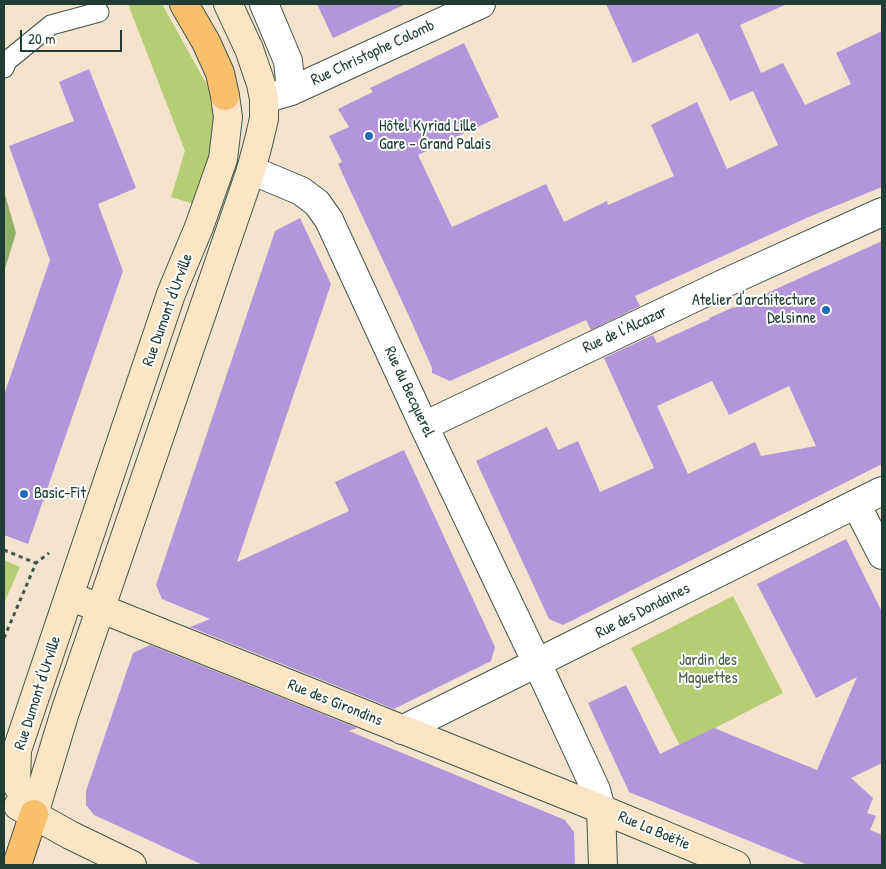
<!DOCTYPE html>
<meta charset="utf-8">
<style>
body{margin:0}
#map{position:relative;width:886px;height:869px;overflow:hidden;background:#f6e3cd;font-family:"Patrick Hand",sans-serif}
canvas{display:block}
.frame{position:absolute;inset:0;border:5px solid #1f3d34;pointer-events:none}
.scale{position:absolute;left:20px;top:30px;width:102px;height:22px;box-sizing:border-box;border:2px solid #1f3d34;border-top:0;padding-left:6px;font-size:15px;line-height:18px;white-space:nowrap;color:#1f3d34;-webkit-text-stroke:4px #fff;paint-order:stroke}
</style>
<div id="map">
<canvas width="886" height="869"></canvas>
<div class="frame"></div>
<div class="scale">20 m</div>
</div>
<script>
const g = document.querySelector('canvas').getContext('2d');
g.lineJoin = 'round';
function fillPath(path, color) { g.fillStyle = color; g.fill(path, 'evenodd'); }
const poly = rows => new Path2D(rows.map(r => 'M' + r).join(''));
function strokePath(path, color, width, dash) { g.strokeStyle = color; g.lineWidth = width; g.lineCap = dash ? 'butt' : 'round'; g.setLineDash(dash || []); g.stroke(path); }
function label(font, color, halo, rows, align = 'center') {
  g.font = font + ' "Patrick Hand",sans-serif'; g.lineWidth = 4; g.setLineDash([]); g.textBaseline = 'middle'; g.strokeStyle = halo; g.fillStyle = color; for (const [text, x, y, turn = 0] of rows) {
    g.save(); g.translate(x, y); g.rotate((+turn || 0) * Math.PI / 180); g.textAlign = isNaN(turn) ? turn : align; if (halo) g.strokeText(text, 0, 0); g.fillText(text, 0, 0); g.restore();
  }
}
const green = poly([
 [128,4,162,4,207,85,214,118,211,155,194,204,171,197,185,151],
 [4,560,20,567,4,603],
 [733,596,783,693,680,746,631,648]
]);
const forest = poly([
 [4,191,16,233,4,272]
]);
const building = poly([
 [317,4,406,4,333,38],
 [606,4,787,4,740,25,761,73,783,63,805,105,851,84,836,53,882,31,882,187,811,216,635,296,640,306,591,330,586,320,450,381,432,373,432,368,408,314,338,164,342,162,329,136,349,127,338,109,373,92,370,88,464,43,499,117,418,155,452,227,546,184,564,222,607,201,608,205,674,176,651,125,697,102,727,169,778,145,753,91,730,101,698,33,633,63],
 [89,69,136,188,98,204,123,271,28,544,4,535,4,395,50,260,9,146,74,121,59,82],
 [300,218,331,284,237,562,349,511,335,482,404,450,495,647,491,661,394,709,190,627,210,619,162,599,156,585,275,231],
 [882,241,882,464,563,625,549,619,476,461,547,427,558,450,578,441,600,492,654,468,604,358,653,335,657,343,710,319,709,318,734,307,734,308],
 [712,381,729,415,789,386,816,446,761,456,755,442,688,474,657,406],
 [846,539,882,612,882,763,851,778,873,798,867,813,876,816,870,830,882,835,882,865,808,865,629,792,588,703,626,685,660,754,714,728,817,770,857,677,816,698,757,584],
 [150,645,357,728,349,731,565,820,574,832,575,865,203,865,94,815,86,805,86,791,133,653]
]);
const path = poly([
 [4,550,36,563],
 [4,638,36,563,49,553]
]);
const lane = poly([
 [4,68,7,61,51,25,99,12]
]);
const street = poly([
 [264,4,288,61,291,91],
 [264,99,291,91,481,4],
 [251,170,301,191,317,203,329,220,424,426,545,680,596,790,601,809],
 [424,426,725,283,882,212],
 [856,504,882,555],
 [402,730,882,491]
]);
const secondary = poly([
 [82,601,601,809,736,865],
 [18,806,70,835,132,865],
 [601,809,603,865],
 [34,814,65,712,251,170,258,144,264,119,264,99,261,84,249,49,228,4],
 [34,814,16,783,17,750,171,294,199,227,223,159,228,117,225,96]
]);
const highway = poly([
 [184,4,206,42,220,73,225,96],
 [17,865,34,814]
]);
const markers = [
 [369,136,5,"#1f6fb2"],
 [826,310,5,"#1f6fb2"],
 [24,494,5,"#1f6fb2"]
];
const streetNames = [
 ["Rue Christophe Colomb",373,53,-25],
 ["Rue Dumont d'Urville",168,310,-70],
 ["Rue de l'Alcazar",625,330,-25],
 ["Rue du Becquerel",409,392,65],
 ["Rue des Dondaines",643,611,-27],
 ["Rue Dumont d'Urville",38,693,-72],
 ["Rue des Girondins",335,703,22],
 ["Rue La Boëtie",654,831,23]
];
const poiNames = [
 ["Hôtel Kyriad Lille",379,127],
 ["Gare - Grand Palais",379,145],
 ["Atelier d'architecture",816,301,"right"],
 ["Delsinne",816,319,"right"],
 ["Basic-Fit",34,494]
];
const parkNames = [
 ["Jardin des",708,661],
 ["Maguettes",708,679]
];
fillPath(green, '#b6ce73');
fillPath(forest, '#90b165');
fillPath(building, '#b295db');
strokePath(lane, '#3f564b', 21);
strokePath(street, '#3f564b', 30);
strokePath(secondary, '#3f564b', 30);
strokePath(highway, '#3f564b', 30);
strokePath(path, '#3f564b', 3, [4, 4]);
strokePath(lane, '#fff', 19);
strokePath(street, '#fff', 28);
strokePath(secondary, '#fce5c4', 28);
strokePath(highway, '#f8bf6c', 28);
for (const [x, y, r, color] of markers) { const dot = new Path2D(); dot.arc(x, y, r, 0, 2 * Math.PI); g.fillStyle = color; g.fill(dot); strokePath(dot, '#fff', 2); }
label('16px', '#1f3d34', '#fff', streetNames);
label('16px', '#1f3d34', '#fff', poiNames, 'left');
label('16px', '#456144', '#fff', parkNames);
</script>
